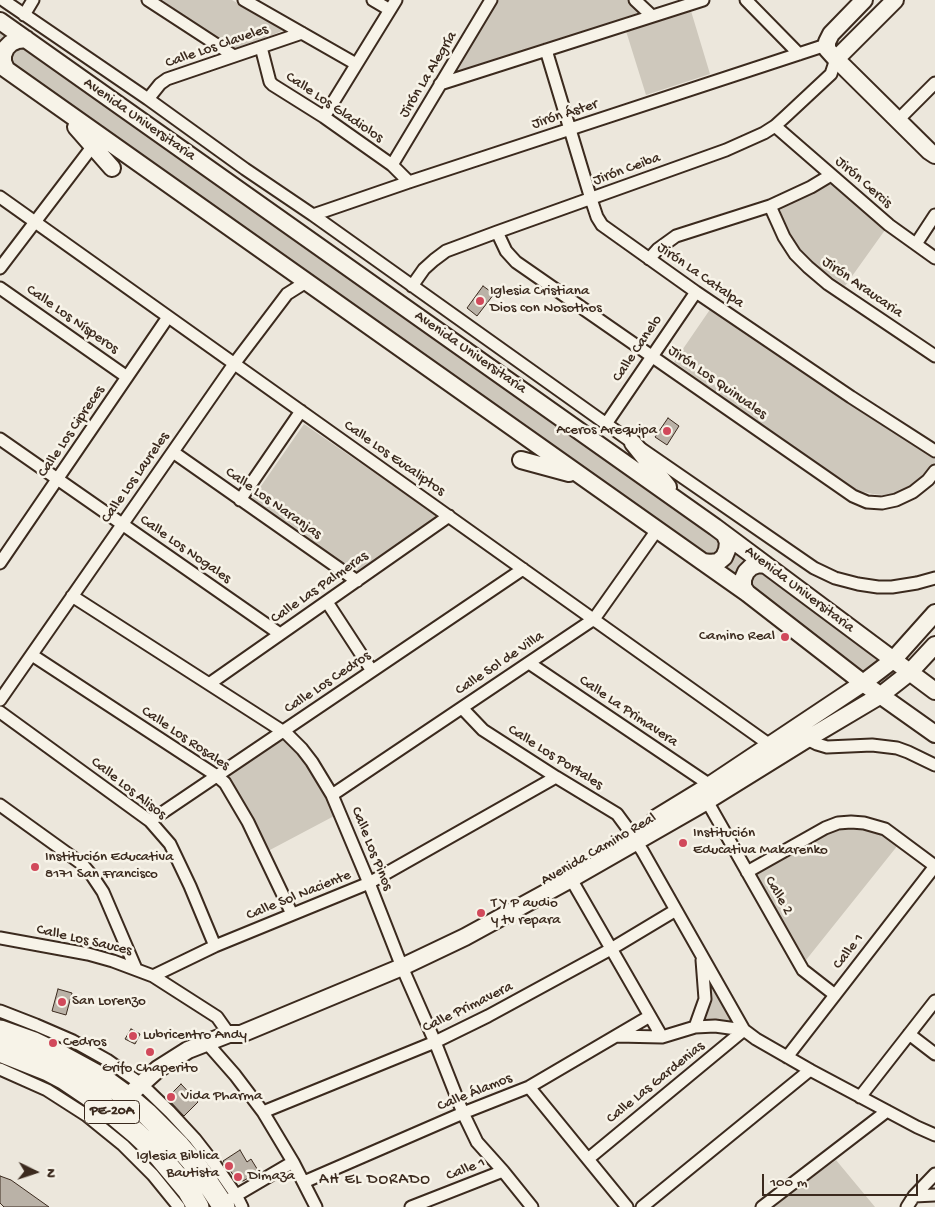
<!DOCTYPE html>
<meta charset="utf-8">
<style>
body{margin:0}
#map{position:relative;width:935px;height:1207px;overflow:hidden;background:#ece7dc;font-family:"Gochi Hand",sans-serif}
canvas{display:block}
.north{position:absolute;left:10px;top:1147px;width:50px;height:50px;-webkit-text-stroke:4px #f7f3e8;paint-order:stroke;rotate:94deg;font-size:14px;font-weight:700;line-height:20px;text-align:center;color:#3b2a1e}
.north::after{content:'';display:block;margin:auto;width:18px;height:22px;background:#3b2a1e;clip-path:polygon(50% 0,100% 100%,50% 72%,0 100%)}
.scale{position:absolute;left:762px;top:1174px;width:156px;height:22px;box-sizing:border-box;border:2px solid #3b2a1e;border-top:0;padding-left:6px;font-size:15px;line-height:18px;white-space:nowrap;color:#3b2a1e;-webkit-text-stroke:4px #f7f3e8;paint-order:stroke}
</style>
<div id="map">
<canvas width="935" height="1207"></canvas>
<div class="north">N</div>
<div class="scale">100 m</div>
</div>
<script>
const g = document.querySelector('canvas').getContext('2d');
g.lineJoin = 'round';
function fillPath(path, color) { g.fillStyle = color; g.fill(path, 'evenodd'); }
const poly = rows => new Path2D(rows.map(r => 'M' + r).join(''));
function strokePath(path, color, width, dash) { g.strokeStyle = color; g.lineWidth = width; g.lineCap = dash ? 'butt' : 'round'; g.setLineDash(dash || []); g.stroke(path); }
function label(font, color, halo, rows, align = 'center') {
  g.font = font + ' "Gochi Hand",sans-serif'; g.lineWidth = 5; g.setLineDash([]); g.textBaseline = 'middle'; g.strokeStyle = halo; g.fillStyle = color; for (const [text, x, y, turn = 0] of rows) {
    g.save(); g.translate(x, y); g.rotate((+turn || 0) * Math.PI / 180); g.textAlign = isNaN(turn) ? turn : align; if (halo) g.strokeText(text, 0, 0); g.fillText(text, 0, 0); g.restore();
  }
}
const green = poly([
 [161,0,232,0,284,30,236,51],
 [499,0,627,0,641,14,454,73],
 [691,11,710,74,646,95,626,31],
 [0,28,718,535,884,660,862,676,0,60],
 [830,180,885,230,845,286,814,265,800,250,788,233,782,218,780,207],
 [711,308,935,459,935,462,923,478,915,484,893,494,883,495,873,494,854,490,674,362],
 [304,424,437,516,356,574,252,499],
 [281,737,308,766,319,782,336,815,268,851,224,776],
 [855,827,867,829,881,834,898,845,806,960,755,873,810,842,828,833,841,828],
 [711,982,736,1024,706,1019],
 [836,1160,875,1207,772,1207]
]);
const building = poly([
 [483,286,494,294,477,316,467,308,483,286],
 [668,418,679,426,667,445,655,437,668,418],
 [58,989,72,993,66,1015,52,1011,58,989],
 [131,1029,140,1034,135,1044,125,1039,131,1029],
 [181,1084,198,1102,184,1116,167,1098,181,1084],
 [240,1150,247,1162,251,1159,259,1172,243,1181,237,1180,223,1161,240,1150],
 [0,1176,11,1180,49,1207,4,1207,0,1203,0,1176]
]);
const street = poly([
 [3,0,148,99,245,169,313,215,633,443,814,568,835,578,858,584,878,587,892,587,917,583,935,578],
 [148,0,234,56],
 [244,0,356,64],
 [373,0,390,10],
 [635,0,652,16],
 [746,0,799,54],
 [24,15,33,0],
 [261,47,270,82,273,85,324,117,392,165,409,182],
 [546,50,591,199,597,217,602,225,696,292,851,397,935,451],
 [440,84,703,0],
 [148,99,160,84,167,79,302,33],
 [324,117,396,0],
 [898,120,935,83],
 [775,126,889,225,935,258],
 [392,165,491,0],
 [0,197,770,745],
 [770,206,784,237,795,254,808,267,828,284,935,356],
 [313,215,409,182,826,45],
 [497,232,506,251,516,262,853,496,867,502,882,503,896,500,913,492,928,480,935,471],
 [916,244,935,215],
 [649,259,658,249,676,236,770,206,811,187,831,175],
 [0,268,89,151],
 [412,286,424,269,434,260,446,251,497,232,726,150,764,133,775,126,786,116,831,74,836,59],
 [0,288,127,377],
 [606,424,696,292],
 [0,439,280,634],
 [173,452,357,581],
 [240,500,301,411],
 [0,563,168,317],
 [72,596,287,734,302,749,312,762,332,795,369,883,402,967,435,1042,463,1113,477,1142,503,1171,532,1207],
 [327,602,372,671],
 [32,655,217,776,225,783,248,822,292,914],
 [529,663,710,785],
 [209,684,449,516],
 [0,700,234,364,287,294,306,282],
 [462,708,483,730,556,777,617,814,631,833,643,852,744,1030,756,1039,810,1070,917,1127,935,1135],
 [0,712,150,821,170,844,190,886,215,946],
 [805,735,807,739,817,744,827,747,872,745,897,748,908,752,935,765],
 [332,795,594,619,657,530],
 [707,801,803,970,835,995],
 [0,805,82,864,93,877,103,892,136,969],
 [150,821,523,569],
 [747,872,825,828,838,823,851,822,864,823,885,829,935,866],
 [571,879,662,1037],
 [0,938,88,954,113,961,153,976,217,1017,229,1034],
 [153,976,215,946,369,883,556,777],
 [0,1011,36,1025,73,1041,107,1060,141,1084,170,1112,195,1139,216,1166,236,1195,242,1207],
 [695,1027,715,1026,744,1030],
 [909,1034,935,1054],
 [617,1036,662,1037,695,1027,705,999,702,960],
 [206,1042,235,1075,263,1112,293,1162,316,1207],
 [787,1057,935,866],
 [0,1069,47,1090,86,1115,123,1145,153,1175,179,1207],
 [529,1087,627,1207],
 [860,1097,935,1001],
 [263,1112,435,1042,488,1016,611,949,676,910],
 [588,1159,744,1030],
 [304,1182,463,1113,529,1087,650,1016],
 [914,1196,935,1195],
 [230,1199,293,1162],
 [411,1207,503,1171],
 [642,1207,810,1070],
 [762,1207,887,1111],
 [907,1207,914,1196,935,1174]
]);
const secondary = poly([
 [864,0,831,34,827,42,827,49,836,59,929,151,935,155],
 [0,21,715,527,935,691],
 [836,59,895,0],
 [0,65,703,562,747,593,863,683,935,734],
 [6,69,3,62,3,55,6,48,11,43,18,40,26,39],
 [76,127,112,168],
 [633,443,668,487],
 [521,460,569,473],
 [703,562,710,563,718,562,724,557,727,550,728,542,725,535],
 [747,593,743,587,743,579,746,572,751,567,759,564,766,565],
 [656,818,710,785,863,683,893,660,935,613],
 [127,1097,158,1069,188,1050,229,1034,241,1034,402,967,465,937,571,879,707,801,807,739,881,695,909,673,935,645]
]);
const highway = poly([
 [0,1031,34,1043,57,1054,101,1078,127,1097,147,1114,179,1146,197,1167,224,1207],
 [0,1051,48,1070,65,1079,99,1102,136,1133,157,1153,188,1190,198,1207]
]);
const markers = [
 [480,301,5,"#d1495b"],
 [667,431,5,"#d1495b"],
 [785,637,5,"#d1495b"],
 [683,843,5,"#d1495b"],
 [35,867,5,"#d1495b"],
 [481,913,5,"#d1495b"],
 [62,1002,5,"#d1495b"],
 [133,1036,5,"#d1495b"],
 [53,1043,5,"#d1495b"],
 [150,1052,5,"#d1495b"],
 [171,1097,5,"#d1495b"],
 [229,1166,5,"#d1495b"],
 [238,1177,5,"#d1495b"]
];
const shields = [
 [112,1112,55]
];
const shieldNames = [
 ["PE-20A",112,1112]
];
const streetNames = [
 ["Calle Los Claveles",217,47,-19],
 ["Jirón La Alegría",429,75,-59],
 ["Calle Los Gladiolos",334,108,34],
 ["Jirón Áster",565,115,-18],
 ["Avenida Universitaria",139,120,35],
 ["Jirón Ceiba",627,170,-20],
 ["Jirón Cercis",863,183,41],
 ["Jirón La Catalpa",700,276,35],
 ["Jirón Araucaria",862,288,35],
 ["Calle Los Nísperos",72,320,35],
 ["Calle Canelo",638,349,-56],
 ["Avenida Universitaria",470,353,35],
 ["Jirón Los Quinuales",717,383,35],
 ["Calle Los Cipreces",72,432,-56],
 ["Calle Los Eucaliptos",394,459,35],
 ["Calle Los Laureles",136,478,-55],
 ["Calle Los Naranjas",273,504,35],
 ["Calle Los Nogales",185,550,35],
 ["Calle Las Palmeras",320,588,-35],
 ["Avenida Universitaria",799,590,37],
 ["Calle Sol de Villa",500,664,-34],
 ["Calle Los Cedros",328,683,-34],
 ["Calle La Primavera",628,712,34],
 ["Calle Los Rosales",185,739,34],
 ["Calle Los Portales",555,758,32],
 ["Calle Los Alisos",128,789,38],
 ["Calle Los Pinos",371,849,68],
 ["Avenida Camino Real",599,850,-30],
 ["Calle Sol Naciente",299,896,-22],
 ["Calle 2",778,896,60],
 ["Calle Los Sauces",84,941,13],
 ["Calle 1",849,952,-52],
 ["Calle Primavera",468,1008,-26],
 ["Calle Las Gardenias",656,1083,-39],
 ["Calle Álamos",475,1093,-22],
 ["Calle 1",466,1170,-21]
];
const poiNames = [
 ["Iglesia Cristiana",490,292],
 ["Dios con Nosothos",490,309],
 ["Aceros Arequipa",657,431,"right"],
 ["Camino Real",775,637,"right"],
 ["Institución",693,834],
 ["Educativa Makarenko",693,851],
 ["Institución Educativa",45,858],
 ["8171 San Francisco",45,875],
 ["T Y P audio",491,904],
 ["y tv repara",491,921],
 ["San Lorenzo",72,1002],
 ["Lubricentro Andy",143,1036],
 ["Cedros",63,1043],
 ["Grifo Chaperito",150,1069,"center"],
 ["Vida Pharma",181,1097],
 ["Iglesia Biblica",219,1157,"right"],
 ["Bautista",219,1174,"right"],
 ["Dimaza",248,1177]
];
const neighbourhoodNames = [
 ["AH EL DORADO",375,1181]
];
fillPath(green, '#cec8bc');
fillPath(building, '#bab2a7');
strokePath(building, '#3b2a1e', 1);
strokePath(street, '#3b2a1e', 15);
strokePath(secondary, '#3b2a1e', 20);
strokePath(highway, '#3b2a1e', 25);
strokePath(street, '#f7f3e8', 11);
strokePath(secondary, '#f7f3e8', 16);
strokePath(highway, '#f7f3e8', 21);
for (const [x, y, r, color] of markers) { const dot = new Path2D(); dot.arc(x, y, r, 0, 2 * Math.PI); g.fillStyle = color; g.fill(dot); strokePath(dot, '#f7f3e8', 2); }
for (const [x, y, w] of shields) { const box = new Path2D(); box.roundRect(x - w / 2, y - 11.5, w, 23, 4); g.fillStyle = '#f7f3e8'; g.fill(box); strokePath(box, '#3b2a1e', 1); }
label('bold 14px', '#3b2a1e', null, shieldNames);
label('15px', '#3b2a1e', '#f7f3e8', streetNames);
label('15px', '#3b2a1e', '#f7f3e8', poiNames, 'left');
g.letterSpacing = '1px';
label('16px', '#3b2a1e', '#f7f3e8', neighbourhoodNames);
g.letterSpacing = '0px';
</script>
